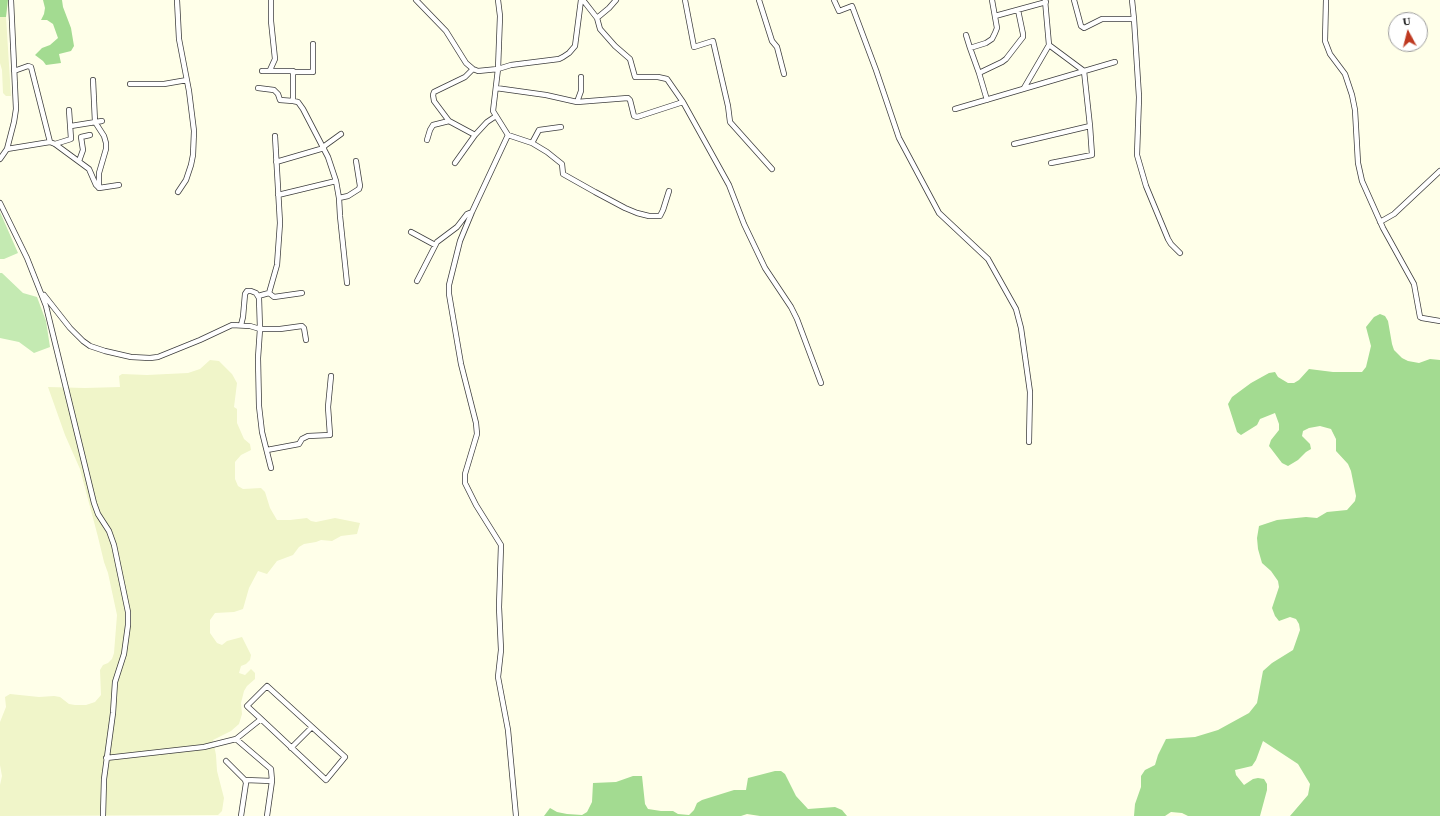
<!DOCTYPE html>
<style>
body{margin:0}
#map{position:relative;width:1440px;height:816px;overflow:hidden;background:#ffffe9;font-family:Georgia,serif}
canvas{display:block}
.north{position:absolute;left:1388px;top:12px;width:40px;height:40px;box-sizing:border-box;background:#fff;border:1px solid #9d9d9d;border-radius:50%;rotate:353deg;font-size:11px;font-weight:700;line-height:16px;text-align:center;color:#0b0b0b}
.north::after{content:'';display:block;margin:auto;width:14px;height:18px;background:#be3920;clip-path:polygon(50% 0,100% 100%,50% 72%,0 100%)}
</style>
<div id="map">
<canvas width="1440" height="816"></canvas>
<div class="north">U</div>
</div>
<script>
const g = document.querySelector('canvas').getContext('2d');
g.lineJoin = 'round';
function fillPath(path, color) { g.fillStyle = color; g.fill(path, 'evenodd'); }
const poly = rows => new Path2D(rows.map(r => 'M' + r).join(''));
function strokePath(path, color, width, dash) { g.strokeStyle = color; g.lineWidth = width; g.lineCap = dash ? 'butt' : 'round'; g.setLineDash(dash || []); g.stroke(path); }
const farmland = poly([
 [0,17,6,17,11,96,6,96,3,93,2,70,0,63],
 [210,360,219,361,232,374,237,383,234,407,237,409,237,423,244,439,250,444,251,450,241,455,235,462,235,479,238,486,243,489,261,488,265,492,270,508,277,520,290,520,307,518,311,521,316,522,335,518,360,523,357,534,341,536,332,541,321,540,316,542,304,544,299,547,293,555,277,561,267,574,258,571,249,588,243,609,234,612,215,613,210,620,210,633,217,643,222,645,227,641,242,637,251,655,250,660,246,664,241,666,239,673,245,675,251,669,255,673,255,679,247,686,244,691,241,703,242,714,239,724,231,731,213,740,216,755,217,771,224,798,222,811,218,815,0,816,0,785,2,776,0,765,0,722,6,707,5,697,10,694,39,697,54,696,60,697,69,704,75,705,86,705,95,702,101,695,100,670,103,665,108,663,112,659,114,653,117,615,108,573,104,562,98,537,80,469,65,435,48,387,85,388,120,387,119,376,122,374,147,375,188,373,200,369]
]);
const green = poly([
 [0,212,18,253,4,259,0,259],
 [0,273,2,273,23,293,37,297,46,321,50,347,34,353,19,342,0,338]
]);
const forest = poly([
 [0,0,8,0,6,17,0,17],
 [43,0,62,0,63,7,71,28,74,46,71,51,59,54,61,63,46,65,43,61,35,55,42,48,50,45,58,38,53,24,47,20,41,20,44,14,45,8],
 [1380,314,1385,316,1388,321,1392,344,1394,350,1402,358,1408,361,1419,363,1430,359,1440,360,1440,816,1290,816,1308,795,1310,784,1298,764,1263,741,1256,760,1252,766,1235,770,1236,775,1244,785,1253,779,1258,778,1264,779,1267,784,1267,790,1260,816,1188,816,1182,813,1171,812,1165,816,1134,816,1135,804,1141,787,1141,776,1145,770,1155,765,1158,755,1166,739,1195,737,1218,730,1249,713,1257,703,1263,671,1272,663,1293,650,1300,630,1299,624,1296,619,1290,617,1279,621,1275,616,1272,608,1279,587,1278,581,1271,571,1262,563,1258,549,1257,538,1259,526,1277,520,1306,517,1317,518,1327,512,1347,510,1355,501,1356,496,1351,471,1348,464,1336,451,1336,439,1331,429,1320,426,1309,428,1303,431,1302,436,1310,444,1311,449,1306,452,1298,460,1288,466,1282,463,1269,446,1271,440,1279,430,1279,424,1275,413,1260,419,1257,425,1241,435,1237,432,1228,404,1232,397,1251,383,1269,373,1275,372,1278,377,1288,383,1294,383,1299,380,1309,369,1333,372,1362,372,1366,367,1371,346,1366,327,1374,317],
 [775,771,781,771,785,774,796,796,808,809,835,807,842,810,847,816,760,816,747,814,741,816,544,816,550,808,557,812,567,814,582,815,587,812,592,802,593,783,616,782,633,776,642,776,645,804,648,809,661,811,673,811,678,814,689,815,694,810,697,803,702,800,734,790,746,790,748,778]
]);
const minor = poly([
 [177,0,179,39,189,91,194,131,193,155,191,165,186,180,178,192],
 [416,0,446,31,466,63,473,69,478,71,498,69,511,65,559,59,563,57,569,53,575,46,581,0],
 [498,0,500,16,498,69,493,111,508,135,472,212,460,241,449,285,449,294,461,364,476,423,477,434,465,474,465,483,476,505,501,545,499,607,501,650,498,677,508,730,516,816],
 [583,0,597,18,600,29,615,46,630,59,635,77,658,77,667,79,683,102,729,185,744,224,765,268,791,307,797,319,821,383],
 [685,0,694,47,713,41,728,106,730,122,772,169],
 [759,0,772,41,777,47,784,74],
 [834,0,839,11,852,6,876,70,899,138,939,213,988,259,1016,309,1021,328,1030,392,1029,442],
 [1074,0,1081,26,1084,28,1102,19,1134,19,1139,97,1137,155,1146,186,1168,239,1171,244,1180,253],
 [1132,0,1134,19],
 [1326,0,1325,41,1330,54,1345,74,1352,95,1355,110,1358,163,1362,181,1383,228,1414,284,1420,317,1422,318,1440,321],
 [995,16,1046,2],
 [597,18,609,8,616,0],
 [966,35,970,48],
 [473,69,465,77,434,92,433,95,434,101,449,121,475,135,487,122,496,116],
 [270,70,275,59,271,21,271,0],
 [14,71,28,66,31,67,50,142],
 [262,71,293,71,293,101,298,102,303,109,328,157,336,181,339,198,340,216,347,283],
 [294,72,313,72,313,44],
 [979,73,970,48,986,43,992,39,995,33,997,28,992,0],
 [93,80,95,122,104,136,106,143,106,149,99,173,99,188],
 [130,84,164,84,187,80],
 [258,88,274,90,278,94,280,100,293,101],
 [496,88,546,95,577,102,628,98,630,100,634,116,637,117,683,102],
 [1024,88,1049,45,1045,0],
 [987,100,979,73,1002,62,1006,59,1023,37,1023,34,1018,10],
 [577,102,581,91,581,77],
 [955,109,1115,62],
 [71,126,102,121],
 [508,135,532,143,539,130,561,127],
 [427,140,430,130,433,125,449,121],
 [532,143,547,152,562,164,563,174,595,192,625,208,637,213,649,216,660,216,663,210,669,191],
 [55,144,71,139,69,110],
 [1014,144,1090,126,1084,71,1049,45],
 [323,147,341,134],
 [7,149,50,142,55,144,89,169,96,185,99,188,119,185],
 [0,159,7,149,14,122,16,109,11,0],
 [79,161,83,150,81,137,90,135],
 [276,162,324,148],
 [455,163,475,135],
 [1051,163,1092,155,1090,126],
 [278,195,336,181],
 [339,198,348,196,359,189,360,186,356,161],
 [0,203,27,258,46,306,94,503,98,514,109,531,114,545,128,612,128,625,124,654,115,682,113,713,104,779,103,816],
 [1380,222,1394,214,1440,171],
 [411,232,435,245],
 [417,281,437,242,457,227,467,214,472,212],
 [269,293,274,297,302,293],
 [44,295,70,328,83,341,90,346,105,351,131,357,150,358,158,357,200,340,232,325,250,326,260,329,258,358,259,406,262,432,271,468],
 [258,296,269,293,277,265,280,223,275,136],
 [241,325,243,317,245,294,247,291,251,291,256,293,259,298,260,329,280,329,302,326,304,328,306,340],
 [267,450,299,444,302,439,308,436,330,435,328,407,331,376],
 [236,739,261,719,326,780,345,757,267,686,247,706,261,719],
 [291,748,312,727],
 [106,758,204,747,236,739,271,769,272,781,267,816],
 [226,761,245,780,246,783,241,816],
 [245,780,272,781]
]);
fillPath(farmland, '#f0f5c9');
fillPath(green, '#c4eab2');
fillPath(forest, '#a3db91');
strokePath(minor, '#3e3e3e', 6);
strokePath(minor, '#fff', 4.5);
</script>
